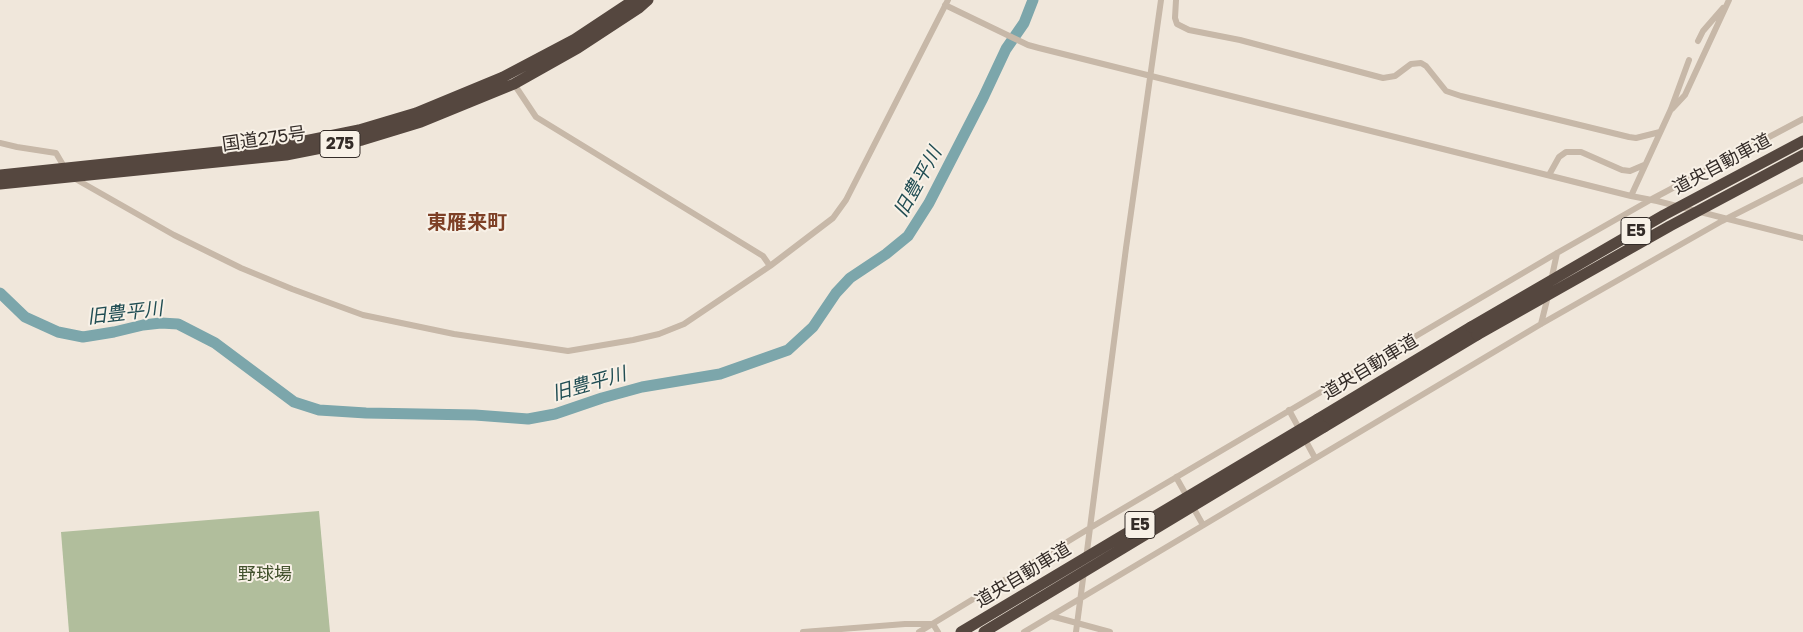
<!DOCTYPE html>
<meta charset="utf-8">
<style>
body{margin:0}
canvas{display:block;background:#f0e7db}
</style>
<canvas width="1803" height="632"></canvas>
<script>
const g = document.querySelector('canvas').getContext('2d');
g.lineJoin = 'round';
function fillPath(path, color) { g.fillStyle = color; g.fill(path, 'evenodd'); }
const poly = rows => new Path2D(rows.map(r => 'M' + r).join(''));
function strokePath(path, color, width, dash) { g.strokeStyle = color; g.lineWidth = width; g.lineCap = dash ? 'butt' : 'round'; g.setLineDash(dash || []); g.stroke(path); }
function label(font, color, halo, rows, align = 'center') {
  g.font = font + ' "Golos Text","Noto Sans JP",sans-serif'; g.lineWidth = 4; g.setLineDash([]); g.textBaseline = 'middle'; g.strokeStyle = halo; g.fillStyle = color; for (const [text, x, y, turn = 0] of rows) {
    g.save(); g.translate(x, y); g.rotate((+turn || 0) * Math.PI / 180); g.textAlign = isNaN(turn) ? turn : align; if (halo) g.strokeText(text, 0, 0); g.fillText(text, 0, 0); g.restore();
  }
}
const green = poly([
 [319,511,330,632,69,632,61,532]
]);
const river = poly([
 [0,293,25,317,58,332,83,337,114,332,143,325,161,323,178,324,215,343,294,402,319,410,366,413,475,415,528,419,555,414,602,398,642,387,720,374,788,350,813,327,836,293,850,278,886,254,908,236,929,203,983,98,1006,49,1024,23,1033,0]
]);
const street = poly([
 [1176,0,1175,18,1177,24,1189,30,1240,40,1383,78,1395,76,1411,64,1421,63,1426,66,1446,91,1461,96,1629,137,1636,138,1660,132],
 [945,5,1028,45,1039,48,1631,196,1657,201,1803,238],
 [1698,41,1703,31,1723,8],
 [514,84,536,117,763,256,770,266],
 [1672,109,1685,95,1729,0],
 [0,143,17,147,56,153,66,170],
 [1549,175,1559,157,1566,152,1581,152,1622,170,1630,171,1644,165],
 [72,177,174,235,241,268,292,289,363,315,454,334,568,351,633,340,659,334,684,324,770,266,833,218,846,200,948,0],
 [1631,196,1671,109,1689,60],
 [1551,281,1557,253],
 [1541,324,1548,296],
 [1289,410,1315,458],
 [1176,477,1203,525],
 [1086,559,1126,248,1161,0],
 [1051,616,1110,632],
 [803,632,905,624,933,624,938,632],
 [919,632,1090,528,1557,253,1652,199,1803,119],
 [1024,632,1541,324,1722,221,1803,180],
 [1076,632,1084,571]
]);
const highway = poly([
 [0,175,285,145,359,130,416,113,503,77,575,39,634,0],
 [0,184,286,155,362,140,421,122,514,84,578,48,639,8,648,0],
 [1318,419,1471,327],
 [1324,427,1477,335]
]);
const highwayBridge = poly([
 [1471,327,1664,215,1803,141],
 [1477,335,1670,226,1803,155],
 [961,632,1318,419],
 [984,632,1324,427]
]);
const shields = [
 [340,144,40],
 [1636,231,30],
 [1140,525,30]
];
const shieldNames = [
 ["275",340,144],
 ["E5",1636,231],
 ["E5",1140,525]
];
const streetNames = [
 ["国道275号",264,139,-8],
 ["道央自動車道",1722,164,-28],
 ["道央自動車道",1370,367,-31],
 ["道央自動車道",1023,575,-31]
];
const parkNames = [
 ["野球場",265,574]
];
const waterNames = [
 ["旧豊平川",918,182,-61],
 ["旧豊平川",125,313,-7],
 ["旧豊平川",589,384,-16]
];
const quarterNames = [
 ["東雁来町",467,223]
];
fillPath(green, '#b1be9c');
strokePath(river, '#7ca6ab', 11);
strokePath(street, '#c7b8a8', 6);
strokePath(highway, '#55473f', 11);
strokePath(highwayBridge, '#55473f', 11);
for (const [x, y, w] of shields) { const box = new Path2D(); box.roundRect(x - w / 2, y - 13.5, w, 27, 4); g.fillStyle = '#f8f1e7'; g.fill(box); strokePath(box, '#342c28', 1); }
label('bold 16px', '#342c28', null, shieldNames);
label('18px', '#342c28', '#f8f1e7', streetNames);
label('18px', '#42512d', '#f8f1e7', parkNames);
label('italic 19px', '#204d53', '#f8f1e7', waterNames);
label('bold 20px', '#7e4026', '#f8f1e7', quarterNames);
</script>
